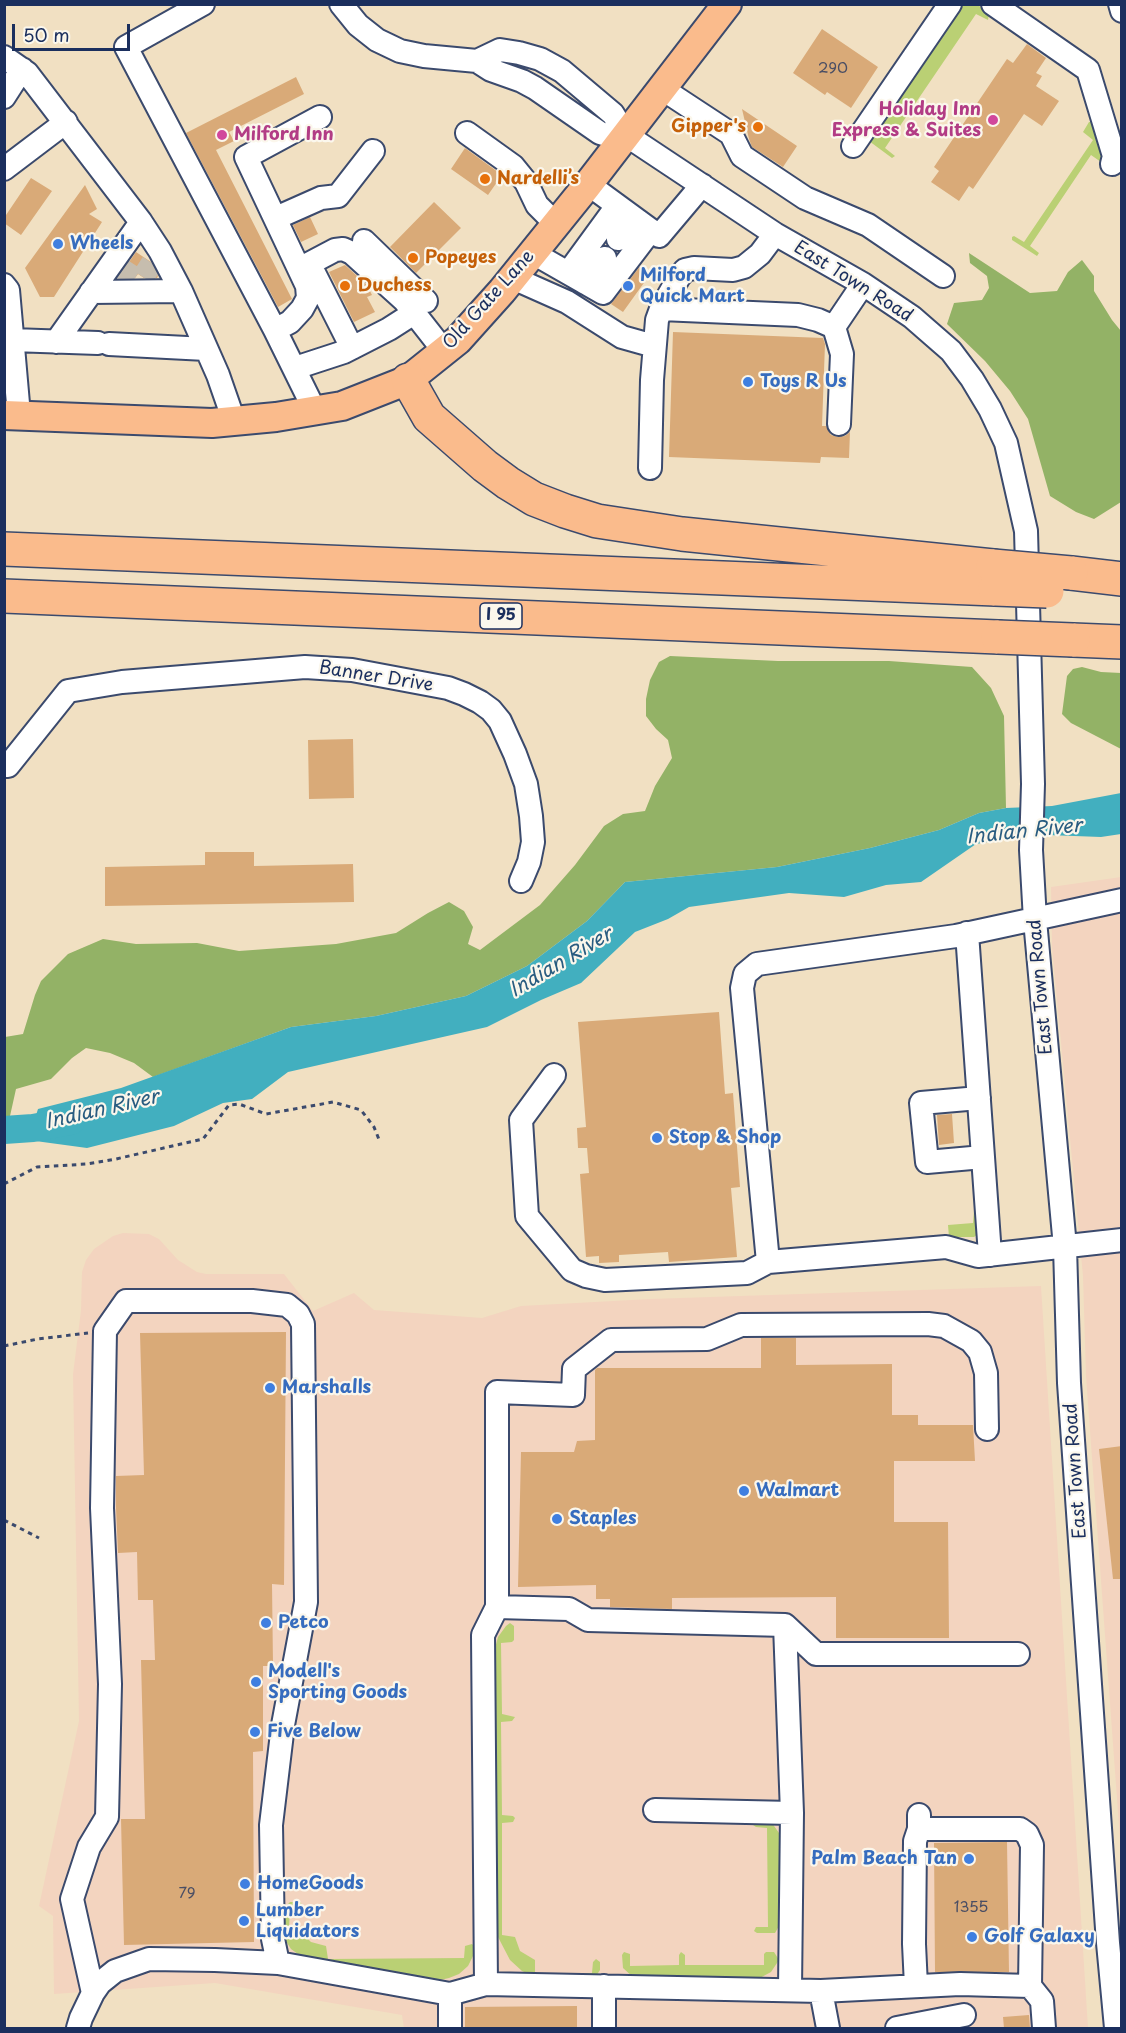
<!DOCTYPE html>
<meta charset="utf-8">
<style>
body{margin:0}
#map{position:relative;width:1126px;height:2033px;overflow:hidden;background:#f1e0c2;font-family:"Playpen Sans",sans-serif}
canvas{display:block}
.frame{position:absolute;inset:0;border:6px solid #1b2f5e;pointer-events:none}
.scale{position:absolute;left:12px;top:24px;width:118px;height:27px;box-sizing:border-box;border:3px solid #1b2f5e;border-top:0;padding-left:8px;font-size:18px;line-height:21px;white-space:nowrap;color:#1b2f5e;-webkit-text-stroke:4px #fbf7ec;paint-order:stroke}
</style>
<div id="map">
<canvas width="1126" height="2033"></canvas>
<div class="frame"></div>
<div class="scale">50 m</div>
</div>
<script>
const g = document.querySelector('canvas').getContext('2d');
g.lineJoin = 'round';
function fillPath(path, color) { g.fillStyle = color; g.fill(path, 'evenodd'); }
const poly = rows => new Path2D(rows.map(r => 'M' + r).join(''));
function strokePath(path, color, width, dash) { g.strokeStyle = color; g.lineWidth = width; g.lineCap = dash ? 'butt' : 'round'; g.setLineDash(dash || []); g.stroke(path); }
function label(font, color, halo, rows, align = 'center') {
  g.font = font + ' "Playpen Sans",sans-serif'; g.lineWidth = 4.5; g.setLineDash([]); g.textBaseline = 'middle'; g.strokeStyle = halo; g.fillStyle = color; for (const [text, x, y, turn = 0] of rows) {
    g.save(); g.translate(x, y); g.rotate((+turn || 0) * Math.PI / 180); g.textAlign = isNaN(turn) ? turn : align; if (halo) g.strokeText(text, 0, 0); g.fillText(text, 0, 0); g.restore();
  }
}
const built = poly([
 [1121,877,1121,1853,1086,1376,1083,1276,1052,947,1051,887],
 [123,1233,149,1234,159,1239,178,1260,197,1272,206,1274,284,1274,313,1311,354,1293,374,1310,482,1318,521,1306,650,1299,1041,1286,1088,2028,404,2028,402,2015,215,1983,54,1994,53,1916,39,1906,79,1721,73,1374,81,1310,82,1272,86,1260,94,1249,113,1236]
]);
const green = poly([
 [962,5,978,5,989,14,988,20,976,14,885,148,895,156,892,158,869,141],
 [1089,122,1093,122,1104,159,1101,162,1091,155,1030,246,1039,253,1037,256,1012,240,1012,237,1014,236,1024,242,1093,140,1083,132],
 [974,1211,978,1234,974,1237,949,1237,948,1225,973,1223],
 [510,1623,514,1626,514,1640,512,1642,501,1643,502,1714,515,1717,512,1721,501,1722,502,1815,513,1816,515,1818,513,1822,502,1823,502,1935,515,1937,520,1951,535,1960,535,1973,592,1973,593,1962,596,1959,600,1962,600,1970,596,1976,533,1976,522,1971,510,1960,498,1937,494,1652,498,1637,506,1626],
 [755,1822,772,1823,779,1833,779,1926,775,1933,757,1933,754,1931,756,1927,768,1927,767,1828,756,1827,753,1825],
 [290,1902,300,1902,303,1906,301,1908,290,1909,289,1928,302,1929,305,1936,311,1942,326,1946,328,1959,464,1958,465,1946,472,1944,474,1946,473,1956,468,1966,459,1974,449,1978,436,1981,302,1957,291,1949,284,1938,284,1908],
 [624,1952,630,1954,630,1966,679,1965,679,1955,681,1952,685,1955,685,1965,764,1965,764,1954,766,1952,774,1952,779,1960,771,1972,758,1979,634,1978,623,1968,622,1955]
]);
const forest = poly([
 [969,253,1030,293,1057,291,1068,272,1082,260,1094,276,1094,291,1112,320,1121,331,1121,502,1094,519,1076,512,1050,496,1028,419,1010,391,985,361,947,324,954,303,982,300,989,288,987,276,970,263],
 [670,656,778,661,889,661,972,667,991,688,1004,716,1006,808,979,813,939,830,870,848,777,867,625,882,587,921,527,966,466,996,376,1016,291,1027,153,1077,134,1063,110,1053,86,1048,72,1058,51,1079,16,1089,10,1116,5,1127,5,1037,23,1034,35,995,41,981,68,954,103,939,136,944,197,943,239,951,336,944,396,933,428,913,449,902,464,911,473,927,468,944,480,950,540,905,575,865,604,826,623,814,645,811,655,786,672,758,668,740,656,729,646,716,646,699,650,680,659,662],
 [1082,667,1101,672,1121,673,1121,749,1071,723,1062,714,1067,676,1073,669]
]);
const water = poly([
 [1121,793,1121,834,1101,837,1048,835,1011,838,976,844,921,882,886,885,844,897,789,893,689,907,668,919,635,932,581,983,541,1000,487,1027,288,1072,252,1099,223,1103,174,1126,87,1148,28,1140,38,1109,121,1088,291,1027,376,1016,466,996,527,966,587,921,625,882,777,867,870,848,939,830,979,813,1006,808,1052,806]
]);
const river = poly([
 [4,1130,33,1128,71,1121]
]);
const building = poly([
 [822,29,878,67,851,108,827,92,825,95,793,73],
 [1027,44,1046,58,1036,73,1042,76,1036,86,1059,101,1042,126,1024,114,973,189,969,186,959,201,931,182,939,171,934,167,1007,59,1013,63],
 [296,77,304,94,229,132,234,141,216,150,292,299,278,307,186,133],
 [742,109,797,146,783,167,752,147,749,139],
 [465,148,502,175,488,195,451,169],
 [31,178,52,191,21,235,4,223,4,218],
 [85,185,97,209,89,214,102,222,54,297,40,297,25,268],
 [434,202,461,228,416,273,390,247],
 [310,217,318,234,301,242,293,225],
 [136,252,151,262,158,276,157,278,144,278,138,274,135,278,118,278],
 [345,265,367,285,372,295,367,297,375,312,354,322,329,272],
 [641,265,651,273,623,312,611,304],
 [673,332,823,338,825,344,822,426,826,426,831,435,838,437,845,436,850,432,849,458,821,457,820,463,669,457],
 [353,739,354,798,309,799,308,740],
 [205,852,254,852,254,866,353,864,354,902,105,906,105,867,205,865],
 [719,1012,725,1094,733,1093,740,1187,731,1188,737,1257,669,1262,668,1252,619,1255,619,1262,599,1263,599,1256,586,1257,580,1174,589,1173,587,1148,578,1148,577,1128,586,1127,578,1022],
 [952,1114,954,1143,939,1145,937,1115],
 [286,1332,284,1585,272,1584,273,1666,263,1666,263,1751,253,1752,254,1942,124,1945,121,1819,145,1819,141,1660,155,1660,153,1600,138,1600,137,1552,118,1553,116,1508,116,1476,144,1475,140,1333],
 [761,1338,796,1338,796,1365,892,1364,892,1415,918,1415,918,1425,973,1425,975,1461,894,1461,894,1522,948,1522,949,1638,836,1638,836,1597,672,1598,672,1609,610,1607,610,1599,596,1599,596,1585,518,1587,521,1452,574,1452,577,1441,595,1440,595,1370,597,1368,761,1368],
 [1122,1446,1122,1579,1113,1579,1099,1449],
 [1007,1842,1009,1972,935,1972,934,1843],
 [577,2006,577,2028,465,2028,465,2007],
 [1029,2015,1030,2028,1004,2028,1003,2017]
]);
const minorTunnel = poly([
 [121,269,135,278],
 [143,277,152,263]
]);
const path = poly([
 [4,1184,37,1167,87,1164,116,1159,203,1139,229,1105,239,1104,266,1114,333,1102,361,1110,374,1127,380,1142],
 [4,1346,38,1339,88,1333],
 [4,1520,39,1538]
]);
const minor = poly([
 [203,4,126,47,275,330],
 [341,4,358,25,377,40,400,51,424,56,477,61,491,70,522,81,535,88,600,133,610,136,626,135],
 [993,4,1088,70,1114,156,1112,164],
 [1120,4,1122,11],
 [4,57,27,73,141,222,160,251,181,291,218,375,234,421],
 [477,61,500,50,519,53,540,59,562,71,613,114,626,135,775,234,863,284,912,317,951,351,972,379,990,409,1006,443,1026,531,1033,784,1031,850,1035,920,1065,1247,1069,1383,1108,1943,1116,2028],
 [661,88,731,134,742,156,805,198,868,225,943,276],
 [4,97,22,69],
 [467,133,513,166,526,182,537,205,556,224],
 [853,146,950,4],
 [4,169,66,122],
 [588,184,659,236,702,185],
 [276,218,321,198,338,196,373,151],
 [618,239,634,218],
 [364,241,426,301],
 [533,253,603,293,651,230],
 [310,265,352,348],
 [299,269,335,250,343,249,352,253,404,300,444,351],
 [568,273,617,206],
 [513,278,567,302,622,337,654,346],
 [585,283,605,258],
 [4,285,8,290,19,415],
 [91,292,181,291],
 [661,309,798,315,818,320,834,327],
 [12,340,98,343],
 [56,342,141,222],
 [109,344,206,349],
 [295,368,344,352,389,329,414,313],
 [315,411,275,330,290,322,302,309,308,298,307,286,246,157,320,117],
 [839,424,842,354,834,327,863,284],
 [650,468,652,380,657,320,661,309,679,277,685,270,694,268,733,270,744,267,760,254,775,234],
 [4,766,8,766,68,691,122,682,305,667,352,670,448,688,464,694,480,702,491,710,500,721,515,754,526,784,531,816,533,842,529,862,521,881],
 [1122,900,956,936,757,964,745,974,742,988,768,1262,946,1247,978,1256,1122,1240],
 [967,933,990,1255],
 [554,1075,521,1120,527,1216,572,1270,586,1276,605,1280,747,1273,768,1262],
 [979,1098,921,1103,927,1162,983,1157],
 [987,1429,986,1373,980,1352,971,1341,944,1326,928,1324,741,1325,707,1339,611,1340,574,1369,573,1395,497,1392,497,1607,569,1609,588,1620,785,1625,816,1654,1018,1654],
 [785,1625,792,1813,790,1989],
 [655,1810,792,1813],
 [919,1829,1020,1829,1027,1834,1032,1845,1030,1986,1042,2001,1044,2028],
 [486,1984,483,1635,497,1607],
 [604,1986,604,2028],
 [916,1986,914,1944,915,1841,919,1829,919,1815],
 [821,1991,828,2028],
 [93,1993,100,1983,115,1971,149,1959,215,1960,278,1963,450,1994,486,1984,821,1991,960,1984,1030,1986],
 [78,2028,81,2018,93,1993,72,1899,89,1847,107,1817,110,1684,102,1508,105,1331,126,1301,252,1301,287,1305,298,1314,303,1324,306,1602,283,1725,271,1825,273,1939,278,1963],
 [450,2028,450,1994],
 [897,2028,964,2015]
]);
const major = poly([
 [4,415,212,423,276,417,342,406,408,380,458,340,502,291,586,187,727,4]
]);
const highway = poly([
 [408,380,429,417,485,466,508,483,534,499,565,511,597,521,682,534,993,566],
 [4,549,995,589],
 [1071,573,1122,579],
 [4,596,998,637],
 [1073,640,1122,642]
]);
const highwayBridge = poly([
 [993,566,1071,573],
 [995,589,1047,591],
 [998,637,1073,640]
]);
const markers = [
 [993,120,6,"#d1479c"],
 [758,127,6,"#e8710a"],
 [222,135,6,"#d1479c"],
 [485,179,6,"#e8710a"],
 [58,244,6,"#3f7fe0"],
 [413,258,6,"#e8710a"],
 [345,286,6,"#e8710a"],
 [628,286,6,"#3f7fe0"],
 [748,382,6,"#3f7fe0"],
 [657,1138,6,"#3f7fe0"],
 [270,1388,6,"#3f7fe0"],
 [744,1491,6,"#3f7fe0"],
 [557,1519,6,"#3f7fe0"],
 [266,1623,6,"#3f7fe0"],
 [256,1682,6,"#3f7fe0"],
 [255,1732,6,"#3f7fe0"],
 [969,1859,6,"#3f7fe0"],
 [245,1884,6,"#3f7fe0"],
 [244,1921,6,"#3f7fe0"],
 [972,1937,6,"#3f7fe0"]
];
const numberNames = [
 ["290",833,69],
 ["79",187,1894],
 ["1355",971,1908]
];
const shields = [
 [501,616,42]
];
const shieldNames = [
 ["I 95",501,616]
];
const hotelNames = [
 ["Holiday Inn",981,110],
 ["Express & Suites",981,131],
 ["Milford Inn",234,135,"left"]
];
const foodNames = [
 ["Gipper's",746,127,"right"],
 ["Nardelli’s",497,179],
 ["Popeyes",425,258],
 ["Duchess",357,286]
];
const shopNames = [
 ["Wheels",70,244],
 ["Milford",640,276],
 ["Quick Mart",640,297],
 ["Toys R Us",760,382],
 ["Stop & Shop",669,1138],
 ["Marshalls",282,1388],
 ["Walmart",756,1491],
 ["Staples",569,1519],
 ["Petco",278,1623],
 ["Modell's",268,1672],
 ["Sporting Goods",268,1693],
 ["Five Below",267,1732],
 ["Palm Beach Tan",957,1859,"right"],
 ["HomeGoods",257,1884],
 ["Lumber",256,1911],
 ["Liquidators",256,1932],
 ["Golf Galaxy",984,1937]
];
const streetNames = [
 ["East Town Road",853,282,32],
 ["Old Gate Lane",489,300,-48],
 ["Banner Drive",376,677,9],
 ["East Town Road",1041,987,-95],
 ["East Town Road",1076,1471,-94]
];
const waterNames = [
 ["Indian River",1024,832,-6],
 ["Indian River",561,963,-31],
 ["Indian River",102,1110,-13]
];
fillPath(built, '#f3d4bf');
fillPath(green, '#bad074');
fillPath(forest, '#93b266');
fillPath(water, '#42afbf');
strokePath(river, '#42afbf', 28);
fillPath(building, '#d9aa78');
strokePath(minorTunnel, '#c6bdae', 22, [22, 11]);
strokePath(minor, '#3b4a6d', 26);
strokePath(major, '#3b4a6d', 32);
strokePath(highway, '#3b4a6d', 36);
strokePath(path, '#3b4a6d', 3, [4.5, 4.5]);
strokePath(minor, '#fff', 22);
strokePath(major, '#fabb8c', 28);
strokePath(highway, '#fabb8c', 33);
strokePath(highwayBridge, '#3b4a6d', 36, []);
strokePath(highwayBridge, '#fabb8c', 33);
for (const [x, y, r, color] of markers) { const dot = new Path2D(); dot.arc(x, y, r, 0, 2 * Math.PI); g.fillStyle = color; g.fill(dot); strokePath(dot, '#fbf7ec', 2); }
label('15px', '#4a4e64', null, numberNames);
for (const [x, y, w] of shields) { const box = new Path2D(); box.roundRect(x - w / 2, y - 13, w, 26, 4.5); g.fillStyle = '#fbf7ec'; g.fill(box); strokePath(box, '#1b2f5e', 1.5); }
label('bold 16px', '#1b2f5e', null, shieldNames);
label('bold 18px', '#b23c85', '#fbf7ec', hotelNames, 'right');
label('bold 18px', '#c56008', '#fbf7ec', foodNames, 'left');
label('bold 18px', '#366cbe', '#fbf7ec', shopNames, 'left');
label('18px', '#1b2f5e', '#fbf7ec', streetNames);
label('italic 20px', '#295c80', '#fbf7ec', waterNames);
</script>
